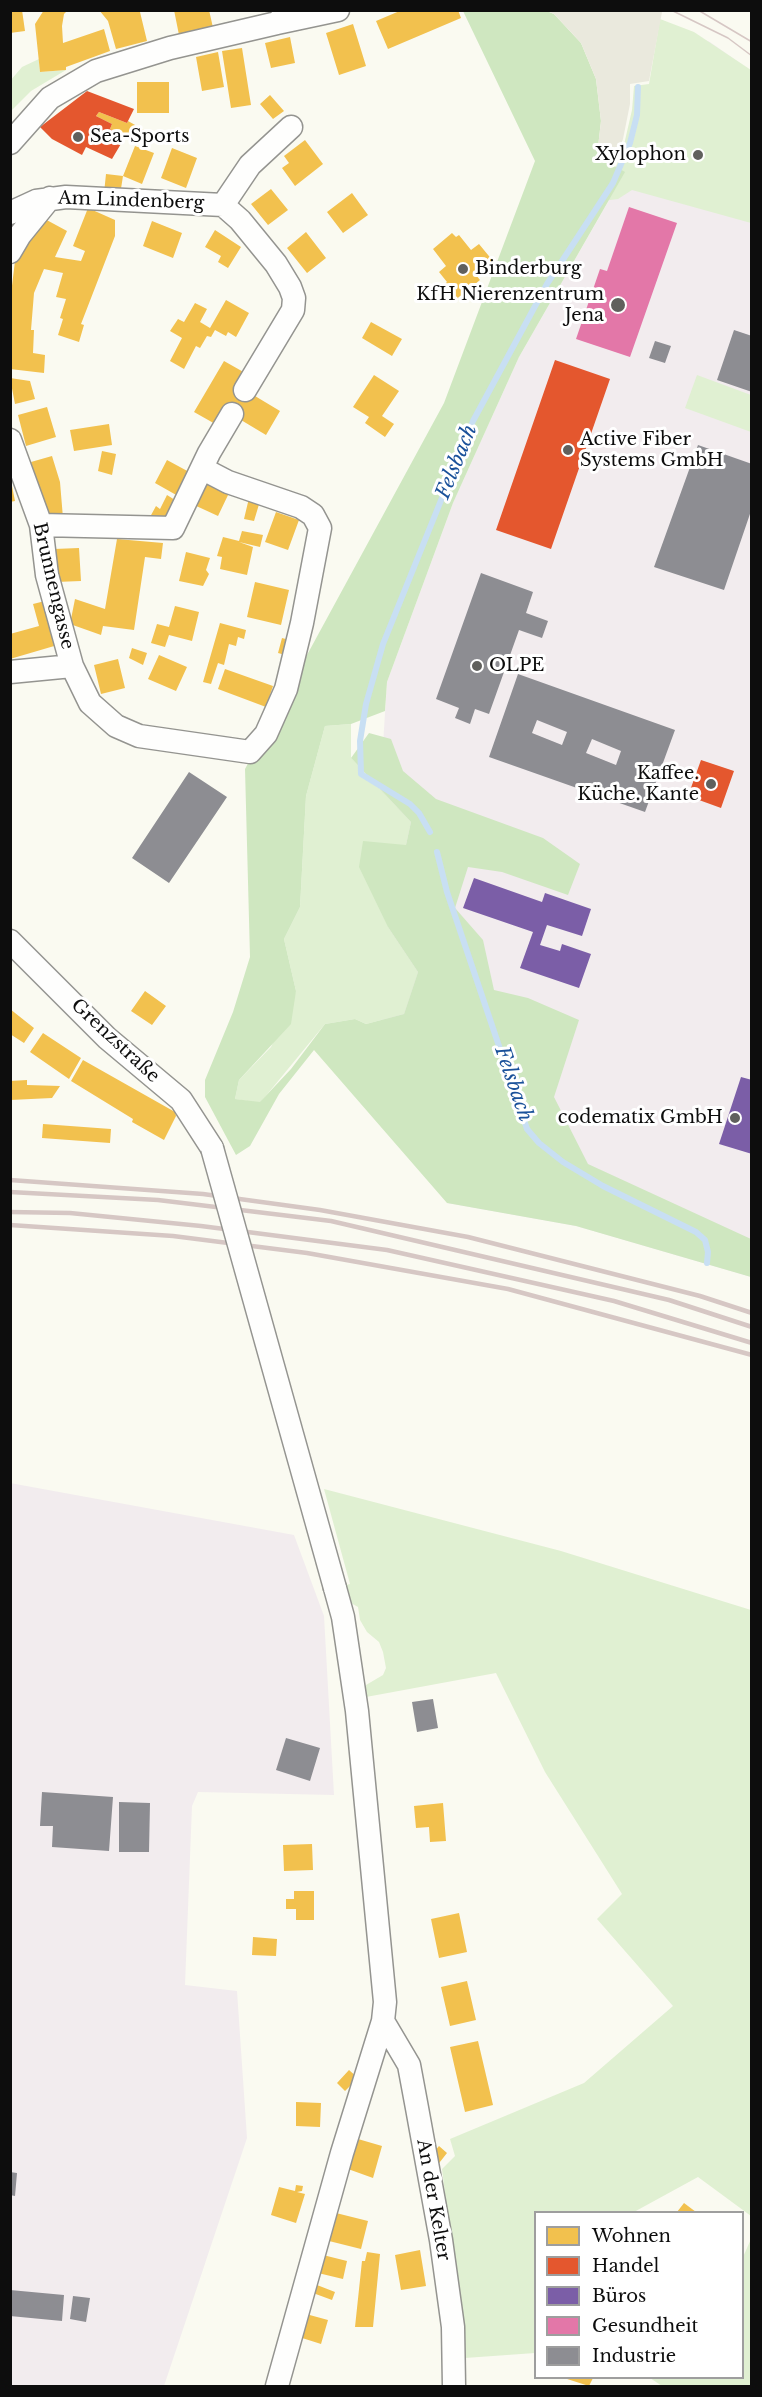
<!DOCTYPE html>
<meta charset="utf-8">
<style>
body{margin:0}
#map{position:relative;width:762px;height:2397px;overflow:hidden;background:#fafaf1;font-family:"Libre Baskerville",serif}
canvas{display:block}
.frame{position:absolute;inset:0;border:12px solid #0d0d0d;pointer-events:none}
.legend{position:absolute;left:534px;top:2211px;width:210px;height:168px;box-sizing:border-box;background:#fff;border:2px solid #9e9e9e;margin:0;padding:8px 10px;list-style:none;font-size:18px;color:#0d0d0d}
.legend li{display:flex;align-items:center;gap:12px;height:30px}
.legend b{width:30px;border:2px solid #9e9e9e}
</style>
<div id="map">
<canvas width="762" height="2397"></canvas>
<div class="frame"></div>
<ul class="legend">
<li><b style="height:16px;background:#f2c14e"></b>Wohnen</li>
<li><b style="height:16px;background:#e4572e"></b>Handel</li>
<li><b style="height:16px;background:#7b5ea7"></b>Büros</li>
<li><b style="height:16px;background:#e377a8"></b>Gesundheit</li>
<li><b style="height:16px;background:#8d8d92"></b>Industrie</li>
</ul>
</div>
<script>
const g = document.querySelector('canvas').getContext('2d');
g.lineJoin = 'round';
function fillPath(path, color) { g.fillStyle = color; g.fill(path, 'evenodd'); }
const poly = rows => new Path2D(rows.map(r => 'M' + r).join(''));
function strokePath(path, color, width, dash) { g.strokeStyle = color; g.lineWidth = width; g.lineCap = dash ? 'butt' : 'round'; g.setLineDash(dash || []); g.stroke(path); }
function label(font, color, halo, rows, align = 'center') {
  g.font = font + ' "Libre Baskerville",serif'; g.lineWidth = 6; g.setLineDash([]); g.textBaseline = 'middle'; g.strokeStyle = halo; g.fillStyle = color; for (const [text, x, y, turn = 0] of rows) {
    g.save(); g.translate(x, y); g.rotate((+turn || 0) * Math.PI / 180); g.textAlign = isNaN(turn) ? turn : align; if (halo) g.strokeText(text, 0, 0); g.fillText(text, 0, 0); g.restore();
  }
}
const industrial = poly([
 [662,20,710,42,751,71,751,1277,576,1226,447,1203,368,980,387,682,453,503,519,357,639,148],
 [10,1483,294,1535,324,1616,334,1795,198,1792,192,1806,185,1985,237,1991,247,2138,164,2386,11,2386]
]);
const green = poly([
 [660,19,694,32,751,70,751,223,632,190,618,199,594,202,613,174,623,149,632,110,634,86,649,84],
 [39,59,40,72,66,70,31,91,11,111,10,81,22,67],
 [697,375,751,395,751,432,685,408],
 [351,724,351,758,411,822,388,927,418,972,404,1014,366,1024,355,1019,325,1024,260,1103,235,1099,239,1080,271,1047,296,991,284,939,300,907,306,796,325,726],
 [324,1489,561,1551,751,1610,751,2216,698,2177,634,2212,536,2212,535,2353,465,2358,442,2169,455,2156,450,2139,584,2083,673,2006,597,1919,622,1894,545,1772,496,1673,366,1697,366,1685,383,1675,386,1668,383,1652,379,1642,367,1632,360,1620,358,1607,351,1603,346,1585,350,1584],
 [751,2239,751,2386,662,2386,650,2378,742,2378,743,2257]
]);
const forest = poly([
 [544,10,554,14,581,43,596,79,601,121,597,156,625,172,519,357,453,503,387,682,385,711,351,724,325,726,306,796,300,907,284,939,296,991,291,1024,239,1080,235,1099,260,1102,291,1069,325,1024,355,1019,366,1024,404,1014,418,972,388,927,359,867,363,841,406,845,411,822,351,758,369,733,391,739,403,771,436,799,543,838,580,864,568,895,502,872,468,867,455,908,483,940,494,990,528,998,579,1020,554,1097,588,1164,751,1239,751,1277,576,1226,447,1203,314,1050,279,1094,250,1146,236,1155,205,1097,205,1080,233,1012,250,957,245,769,444,403,535,161,463,11]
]);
const plaza = poly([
 [657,11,662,12,649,81,630,84,630,104,623,139,613,166,597,156,601,121,596,79,581,43,554,14,548,11]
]);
const homes = poly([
 [10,10,22,10,25,31,10,33],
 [44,10,68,10,64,14,62,26,63,43,104,29,110,51,66,67,66,70,40,72,35,24],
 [99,10,140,12,147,41,116,49,108,21],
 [174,10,209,10,214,32,180,40],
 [402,10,458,10,461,18,388,49,376,21],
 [353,24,366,66,339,75,326,33],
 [290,37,295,63,271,68,265,43],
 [242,48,251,105,231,108,222,51],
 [218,52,224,87,202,91,196,57],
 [137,82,169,82,169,113,137,113],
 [270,95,284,111,273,119,260,104],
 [99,112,127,123,128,121,144,130,136,144,110,129,112,124,96,116],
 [305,140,323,164,295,186,282,168,289,163,284,156],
 [135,146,154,153,142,184,123,176],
 [172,148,197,158,186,188,161,178],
 [106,174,123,176,120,195,104,193],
 [271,189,288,210,268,225,251,204],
 [352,193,368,215,343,233,327,212],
 [88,208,115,220,115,236,81,324,84,325,79,342,58,335,63,319,60,318,66,299,56,297,63,273,44,269,34,293,31,330,34,330,33,353,45,355,44,373,10,369,10,302,15,261,43,218,67,231,55,257,81,261,85,251,73,246],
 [152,221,182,233,173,258,143,246],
 [215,230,241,247,228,268,218,262,221,256,205,247],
 [306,232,326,258,307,273,287,248],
 [452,233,456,237,459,235,471,250,479,244,493,261,476,275,480,280,454,301,442,286,447,282,439,272,446,266,433,249],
 [226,300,249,313,236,337,228,332,226,336,215,330,211,337,207,336,200,348,196,346,184,369,170,361,182,338,170,331,178,319,184,322,195,303,207,309,200,322,210,328],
 [371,322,402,339,392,356,362,338],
 [224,361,247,374,240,387,280,411,266,435,226,411,217,425,194,412],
 [374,375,399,391,382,416,394,424,385,437,365,423,369,417,353,407],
 [10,378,30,381,35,399,15,404],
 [47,407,56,437,26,446,18,415],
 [109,424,112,445,74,451,70,430],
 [102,451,116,454,112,475,98,471],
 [52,456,60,482,63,518,49,518,31,462],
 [167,460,191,473,178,496,155,483],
 [10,476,15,501,10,502],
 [202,481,229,493,218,516,192,504],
 [167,495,175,500,166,519,150,517,156,506,160,509],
 [249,498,260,501,254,521,244,519],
 [276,512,299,520,288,550,265,542],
 [242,531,263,535,260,547,239,542,253,547,247,575,220,569,222,557,217,556,223,537,239,541],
 [117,539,163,543,161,559,145,557,134,630,103,626,101,635,70,624,75,599,105,609],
 [79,548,81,581,56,582,54,549],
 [186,552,210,558,206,570,209,574,203,586,179,581],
 [255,582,289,590,281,625,247,617],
 [49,600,61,644,10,659,10,634,39,626,33,604],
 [175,606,199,612,192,641,169,635,165,647,151,643,157,624,169,627],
 [220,623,246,630,244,639,238,637,236,646,229,644,224,665,218,663,211,684,203,682],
 [282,638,293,641,289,656,278,653],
 [132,648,147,653,143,665,129,658],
 [159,655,187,667,176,691,148,679],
 [118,659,125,688,101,694,94,665],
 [225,669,273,686,266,707,218,689],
 [145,991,166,1006,152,1025,131,1011],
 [10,1009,34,1028,24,1043,10,1034],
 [43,1033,81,1058,69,1079,30,1052],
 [83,1060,175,1112,176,1116,164,1140,132,1122,133,1119,71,1081],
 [27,1080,27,1085,60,1086,52,1098,10,1100,10,1081],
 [43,1124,111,1129,110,1143,42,1138],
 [443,1803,446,1841,430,1842,429,1827,416,1828,414,1806],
 [312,1844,313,1870,284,1871,283,1845],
 [294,1891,314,1891,314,1920,296,1920,296,1909,286,1909,286,1899,294,1899],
 [459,1913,467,1952,439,1958,431,1919],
 [253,1937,277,1939,276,1956,252,1955],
 [467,1981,476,2020,450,2026,441,1987],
 [478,2041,493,2105,465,2112,450,2047],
 [349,2070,358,2078,345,2091,337,2083],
 [296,2102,321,2103,320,2127,296,2126],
 [358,2139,382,2146,373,2178,348,2169],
 [439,2146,447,2153,436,2167,428,2159],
 [296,2185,303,2186,302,2191,297,2192,305,2194,296,2223,271,2215,279,2187,295,2191],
 [684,2203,696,2212,677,2212],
 [332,2212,368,2221,361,2249,325,2240],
 [420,2250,426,2286,401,2290,395,2255],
 [367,2252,380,2254,373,2327,355,2327,362,2261,365,2261],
 [323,2255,347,2261,343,2279,318,2273],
 [317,2285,335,2292,332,2300,313,2293],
 [306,2314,328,2320,321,2344,299,2337],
 [564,2378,593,2378,589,2386]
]);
const shops = poly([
 [87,91,134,109,127,123,99,112,96,116,112,124,110,129,125,137,112,159,86,147,82,155,52,139,40,127],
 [555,360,610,379,551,549,496,530],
 [701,760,734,771,721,808,688,796]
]);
const offices = poly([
 [474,878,542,902,545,893,591,909,582,936,547,925,540,945,560,951,562,944,591,954,579,988,520,968,533,932,463,908],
 [741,1077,752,1080,752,1154,719,1144]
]);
const health = poly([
 [629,207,677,223,630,357,576,339,600,269,607,271]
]);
const industry = poly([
 [734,330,752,336,752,392,717,380],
 [655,341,671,346,665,363,649,358],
 [698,445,752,464,752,508,724,590,654,567],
 [481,573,533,592,526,613,548,621,542,638,519,630,489,714,475,709,470,724,455,718,459,708,436,699],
 [518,674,675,730,645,812,489,757],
 [537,720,567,732,562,745,532,733],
 [592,739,621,751,616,765,586,753],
 [189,772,227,797,169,883,132,858],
 [433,1699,438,1728,417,1732,412,1702],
 [286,1738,320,1748,310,1781,276,1770],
 [42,1792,113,1797,109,1851,52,1847,53,1826,40,1826],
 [119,1802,150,1803,149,1852,119,1852],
 [10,2172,17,2173,15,2196,10,2195],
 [10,2290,64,2295,62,2321,10,2316],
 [73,2296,90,2298,86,2322,70,2319]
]);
const stream = poly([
 [430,832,419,813,410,804,361,774,360,741,366,704,383,644,473,421,547,284,613,183,630,143,637,115,638,87],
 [437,852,447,892,527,1129,539,1143,563,1162,603,1186,696,1232,705,1240,708,1252,707,1263]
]);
const street = poly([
 [277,23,338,10],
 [10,143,50,98,96,71,170,48,277,23,289,10],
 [223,205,240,220,276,264,290,287,294,298,293,310,245,390],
 [10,213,36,201,66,197,223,205,250,165,291,127],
 [10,252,20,235,50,198],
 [10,440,41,525,47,575,72,666,90,703,116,726,139,736,250,752,266,734,286,689,302,623,320,528,313,515,301,507,228,482,203,469],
 [41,525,173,528,209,453,232,414],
 [10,672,72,666],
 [10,941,107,1038,181,1100,212,1148],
 [383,2021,409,2065,417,2108,441,2240,453,2327,454,2386],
 [277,2386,342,2153,383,2021,385,2002,357,1711,343,1617,335,1588]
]);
const tram = poly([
 [671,10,728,38,752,56],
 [698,10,752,42]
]);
const rail = poly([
 [10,1180,203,1194,320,1210,468,1237,700,1296,752,1313],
 [10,1192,158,1200,331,1221,669,1300,752,1327],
 [10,1212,70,1213,201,1226,387,1250,614,1301,752,1343],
 [10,1225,173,1236,307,1253,508,1289,752,1355]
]);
const streetBridge = poly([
 [212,1148,335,1588]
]);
const markers = [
 [78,137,6,"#60605d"],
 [698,155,6,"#60605d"],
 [463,269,6,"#60605d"],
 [618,305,8,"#60605d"],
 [568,450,6,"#60605d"],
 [477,666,6,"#60605d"],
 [711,784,6,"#60605d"],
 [735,1118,6,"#60605d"]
];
const poiNames = [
 ["Sea-Sports",90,137],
 ["Xylophon",686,155,"right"],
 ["Binderburg",475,269],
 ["KfH Nierenzentrum",604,295,"right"],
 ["Jena",604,316,"right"],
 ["Active Fiber",580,440],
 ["Systems GmbH",580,461],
 ["OLPE",489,666],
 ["Kaffee.",699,774,"right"],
 ["Küche. Kante",699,795,"right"],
 ["codematix GmbH",723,1118,"right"]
];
const streetNames = [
 ["Am Lindenberg",131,201,2],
 ["Brunnengasse",53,586,77],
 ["Grenzstraße",115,1041,43],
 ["An der Kelter",433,2200,80]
];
const waterNames = [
 ["Felsbach",457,462,-68],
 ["Felsbach",513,1084,71]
];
fillPath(industrial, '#f2ecee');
fillPath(green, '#e0f0d2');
fillPath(forest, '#cfe7c0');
fillPath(plaza, '#eae9dd');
fillPath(homes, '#f2c14e');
fillPath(shops, '#e4572e');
fillPath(offices, '#7b5ea7');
fillPath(health, '#e377a8');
fillPath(industry, '#8d8d92');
strokePath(stream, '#c8dff3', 6);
strokePath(street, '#949490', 25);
strokePath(street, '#fefefd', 22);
strokePath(tram, '#d6c7c4', 1.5);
strokePath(rail, '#d6c7c4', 4.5);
strokePath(streetBridge, '#949490', 25, []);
strokePath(streetBridge, '#fefefd', 22);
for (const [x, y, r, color] of markers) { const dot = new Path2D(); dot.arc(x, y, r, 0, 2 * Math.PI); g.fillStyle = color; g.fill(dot); strokePath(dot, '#fff', 2); }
label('18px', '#0d0d0d', '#fff', poiNames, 'left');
label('18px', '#0d0d0d', '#fff', streetNames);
label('italic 20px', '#1a519a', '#fff', waterNames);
</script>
